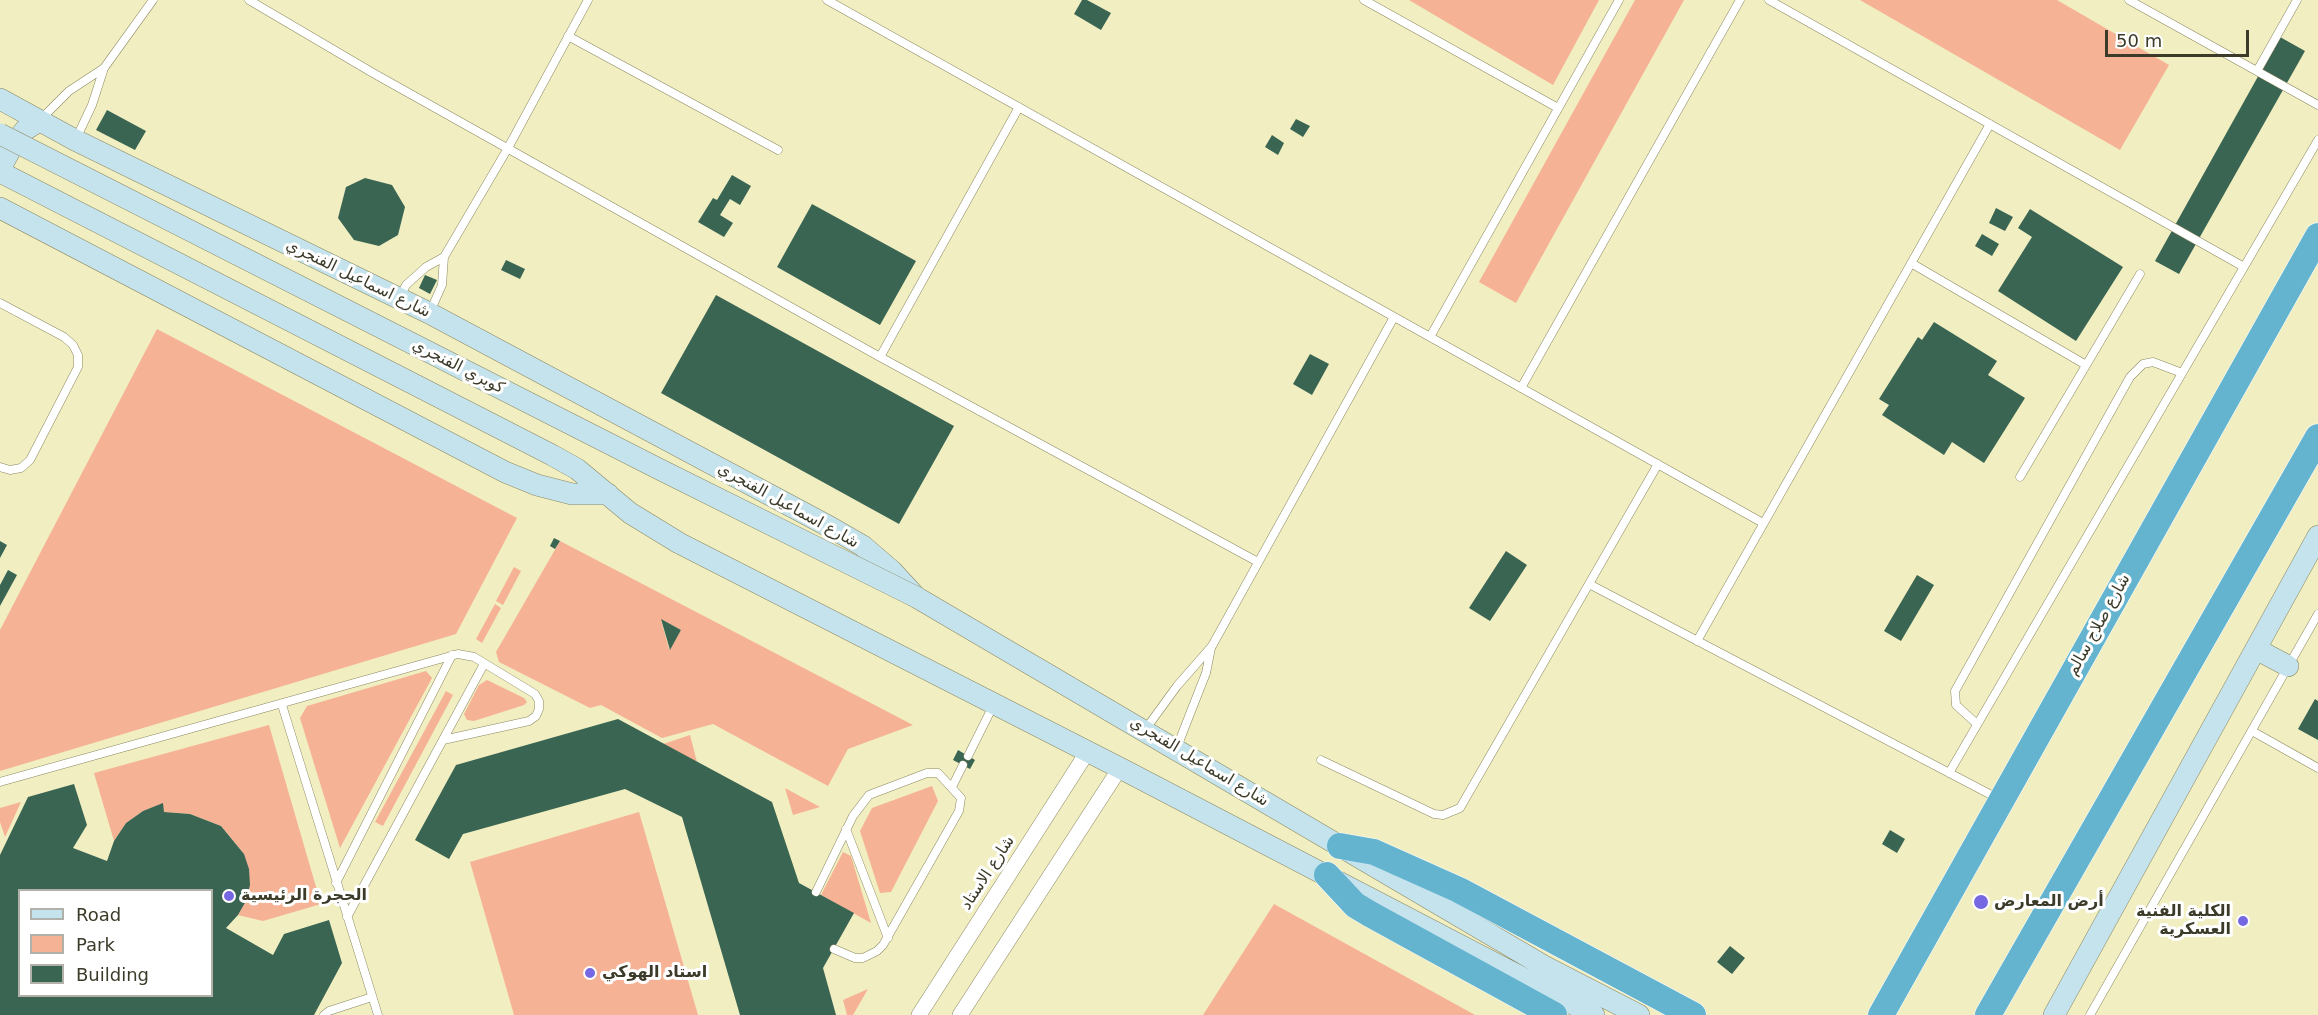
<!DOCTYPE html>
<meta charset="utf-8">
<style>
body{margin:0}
#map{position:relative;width:2318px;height:1015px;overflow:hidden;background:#f1eec2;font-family:"DejaVu Sans",sans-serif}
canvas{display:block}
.legend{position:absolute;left:18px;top:889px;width:195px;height:108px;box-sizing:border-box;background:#fff;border:2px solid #b1b1aa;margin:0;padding:8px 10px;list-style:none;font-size:18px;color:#3c3b2a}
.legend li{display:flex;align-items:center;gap:12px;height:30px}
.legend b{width:30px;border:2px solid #b1b1aa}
.scale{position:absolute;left:2105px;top:30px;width:144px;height:27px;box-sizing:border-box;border:3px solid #3c3b2a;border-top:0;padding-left:8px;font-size:18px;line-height:21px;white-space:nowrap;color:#3c3b2a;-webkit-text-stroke:4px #fff;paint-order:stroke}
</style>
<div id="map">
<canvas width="2318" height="1015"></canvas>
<ul class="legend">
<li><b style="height:8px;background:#c5e3ed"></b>Road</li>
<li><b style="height:16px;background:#f6b295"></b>Park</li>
<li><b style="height:16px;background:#3a6553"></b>Building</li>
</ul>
<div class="scale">50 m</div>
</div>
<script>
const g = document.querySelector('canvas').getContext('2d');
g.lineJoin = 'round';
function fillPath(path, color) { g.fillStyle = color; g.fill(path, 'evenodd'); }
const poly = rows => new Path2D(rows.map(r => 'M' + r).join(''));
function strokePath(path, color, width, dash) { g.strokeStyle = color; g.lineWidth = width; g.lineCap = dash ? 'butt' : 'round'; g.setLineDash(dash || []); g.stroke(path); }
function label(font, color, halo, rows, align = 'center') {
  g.font = font + ' "DejaVu Sans","Noto Naskh Arabic",sans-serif'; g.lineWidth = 6; g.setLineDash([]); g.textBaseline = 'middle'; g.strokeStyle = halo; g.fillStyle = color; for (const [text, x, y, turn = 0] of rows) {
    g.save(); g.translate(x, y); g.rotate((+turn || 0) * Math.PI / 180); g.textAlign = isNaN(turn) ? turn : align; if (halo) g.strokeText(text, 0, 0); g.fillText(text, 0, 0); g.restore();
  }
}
const green = poly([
 [1409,0,1599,0,1553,85],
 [1635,0,1684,0,1516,303,1479,282],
 [1860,0,2057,0,2169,65,2120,150],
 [157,329,517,518,456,634,0,771,0,630],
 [560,541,913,725,848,749,828,786,713,724,662,738,601,705,590,708,499,662,496,652],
 [661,620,681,630,670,649,669,649],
 [514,567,521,571,503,605,496,601],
 [495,604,501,608,482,643,476,639],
 [426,671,432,678,340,848,300,718,307,706],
 [487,680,524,698,527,702,524,705,474,721,467,720,464,714,479,685],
 [446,691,453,695,383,826,375,822],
 [269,725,321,904,263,921,238,915,246,901,244,854,221,826,190,814,164,812,162,804,143,811,126,823,114,841,94,773],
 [690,735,697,762,663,744],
 [932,786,938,801,891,892,880,893,860,831,872,808],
 [785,788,820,807,793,815],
 [21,802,5,837,0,822,0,808],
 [639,812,698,1015,514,1015,470,862],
 [843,852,851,856,871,923,821,895],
 [1274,904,1475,1015,1203,1015],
 [868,989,853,1015,847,1015,843,1000]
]);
const building = poly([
 [1082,0,1087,0,1111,13,1101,30,1074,14],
 [2280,37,2305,51,2179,274,2155,261],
 [107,110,146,131,135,150,96,130],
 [1296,119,1310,126,1303,137,1290,129],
 [1272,135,1284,143,1278,155,1265,147],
 [732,175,751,186,740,205,730,199,720,215,733,223,724,237,698,222,713,198,717,200],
 [365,178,392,185,405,207,398,235,379,246,354,240,338,218,346,187],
 [812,204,916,261,880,325,777,267],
 [1996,208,2013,217,2005,231,1989,223],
 [2030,209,2123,267,2076,341,1998,291,2032,237,2018,228],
 [1982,234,1999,244,1992,256,1975,246],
 [506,260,525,269,520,279,501,270],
 [425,275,437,280,430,294,419,288],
 [716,295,954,426,899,524,661,393],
 [1934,322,1997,361,1988,375,2025,398,1984,463,1952,442,1944,455,1882,415,1889,405,1879,399,1918,337,1922,340],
 [1310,354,1329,364,1312,395,1293,384],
 [554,538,560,541,555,549,550,546],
 [0,541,7,545,0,558],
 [1506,551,1527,565,1490,621,1469,608],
 [8,570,17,575,0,606,0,585],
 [1917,575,1934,585,1901,641,1884,631],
 [661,619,681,630,670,650],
 [2315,699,2318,701,2318,740,2298,729],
 [618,719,772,802,799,883,854,913,823,968,836,1015,740,1015,682,817,625,789,463,834,449,859,415,840,456,765],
 [958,750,975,760,970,769,953,760],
 [74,784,87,825,73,848,107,861,114,841,126,823,143,811,163,803,164,812,190,814,221,826,244,854,249,869,250,885,246,901,238,915,226,928,273,955,284,934,329,920,342,963,314,1015,0,1015,0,855,28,797],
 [20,890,212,890,212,996,20,996],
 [1890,830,1905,839,1897,853,1882,844],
 [1730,946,1745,958,1732,974,1717,962]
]);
const service = poly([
 [249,0,373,73,880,357,1258,562],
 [827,0,1763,523],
 [1364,0,1558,108],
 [1769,0,2244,267],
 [2129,0,2318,105],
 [568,36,778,150],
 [2257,71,2297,0],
 [40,120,69,91,104,68],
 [76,139,92,105,104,68,153,0],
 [1911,263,2086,365],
 [400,297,406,285,426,267,444,257],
 [0,303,64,337,73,345,78,355,78,367,30,460,21,468,10,470,0,467],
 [430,312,442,285,444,257,508,148,588,0],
 [1430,337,1619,0],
 [880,357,1019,107],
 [1521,388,1740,0],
 [2020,477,2140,274],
 [1589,584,1999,799],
 [1697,641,1990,124],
 [282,705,378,1015],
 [1977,724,1956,705,1955,691,2130,377,2143,364,2153,362,2182,373],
 [1145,730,1177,686,1212,646,1394,317],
 [2252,731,2318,768],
 [1177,747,1206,673,1211,648],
 [968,756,993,706],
 [1321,760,1434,814,1443,815,1460,808,1658,464],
 [1949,773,2318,140],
 [0,782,458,654,474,657,535,694,539,701,539,709,536,716,529,721,443,740],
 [952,787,963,765],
 [846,829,888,938],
 [336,883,452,655],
 [816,892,853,816,869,795,927,773,938,773,961,798,959,811,883,945,877,951,863,958,855,958,834,949],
 [347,917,484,664],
 [324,1015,329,1011,372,997],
 [2090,1015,2318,614]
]);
const minor = poly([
 [919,1015,1088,751],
 [960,1015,1120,768]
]);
const secondary = poly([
 [0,99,75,140,429,313,830,527,863,546,892,571,916,597,1544,966,1639,1015],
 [0,169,14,143,25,130,39,121],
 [0,172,552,455,577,469,630,513,679,543,1120,768,1594,1015],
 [0,208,505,472,537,485,572,494,608,494],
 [2256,649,2288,666],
 [2054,1015,2318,536]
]);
const trunk = poly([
 [1340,846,1374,852,1459,890,1693,1015],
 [1327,875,1355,905,1370,914,1554,1015],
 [1881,1015,2318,236],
 [1988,1015,2318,437]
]);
const secondaryBridge = poly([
 [0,134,659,469,916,597]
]);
const markers = [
 [229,896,6,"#7668e3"],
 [1981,902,8,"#7668e3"],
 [2243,921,6,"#7668e3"],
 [590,973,6,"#7668e3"]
];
const streetNames = [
 ["شارع اسماعيل الفنجري",358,279,26],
 ["كوبري الفنجري",458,367,27],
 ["شارع اسماعيل الفنجري",788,506,29],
 ["شارع صلاح سالم",2099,625,-61],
 ["شارع اسماعيل الفنجري",1199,762,31],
 ["شارع الاستاد",988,873,-57]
];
const poiNames = [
 ["الحجرة الرئيسية",241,896],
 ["أرض المعارض",1994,902],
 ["الكلية الفنية",2231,912,"right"],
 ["العسكرية",2231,930,"right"],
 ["استاد الهوكي",602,973]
];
fillPath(green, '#f6b295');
fillPath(building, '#3a6553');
strokePath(service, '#8b8860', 9);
strokePath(minor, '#8b8860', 16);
strokePath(secondary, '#8b8860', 22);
strokePath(trunk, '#fff', 27);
strokePath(service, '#fff', 8);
strokePath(minor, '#fff', 15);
strokePath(secondary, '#c5e3ed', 21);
strokePath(trunk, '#64b4d0', 26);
strokePath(secondaryBridge, '#8b8860', 22, []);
strokePath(secondaryBridge, '#c5e3ed', 21);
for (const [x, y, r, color] of markers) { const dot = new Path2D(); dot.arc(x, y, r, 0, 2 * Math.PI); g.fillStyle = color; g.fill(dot); strokePath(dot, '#fff', 2); }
label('16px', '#3c3b2a', '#fff', streetNames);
label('bold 16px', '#3c3b2a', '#fff', poiNames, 'left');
</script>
